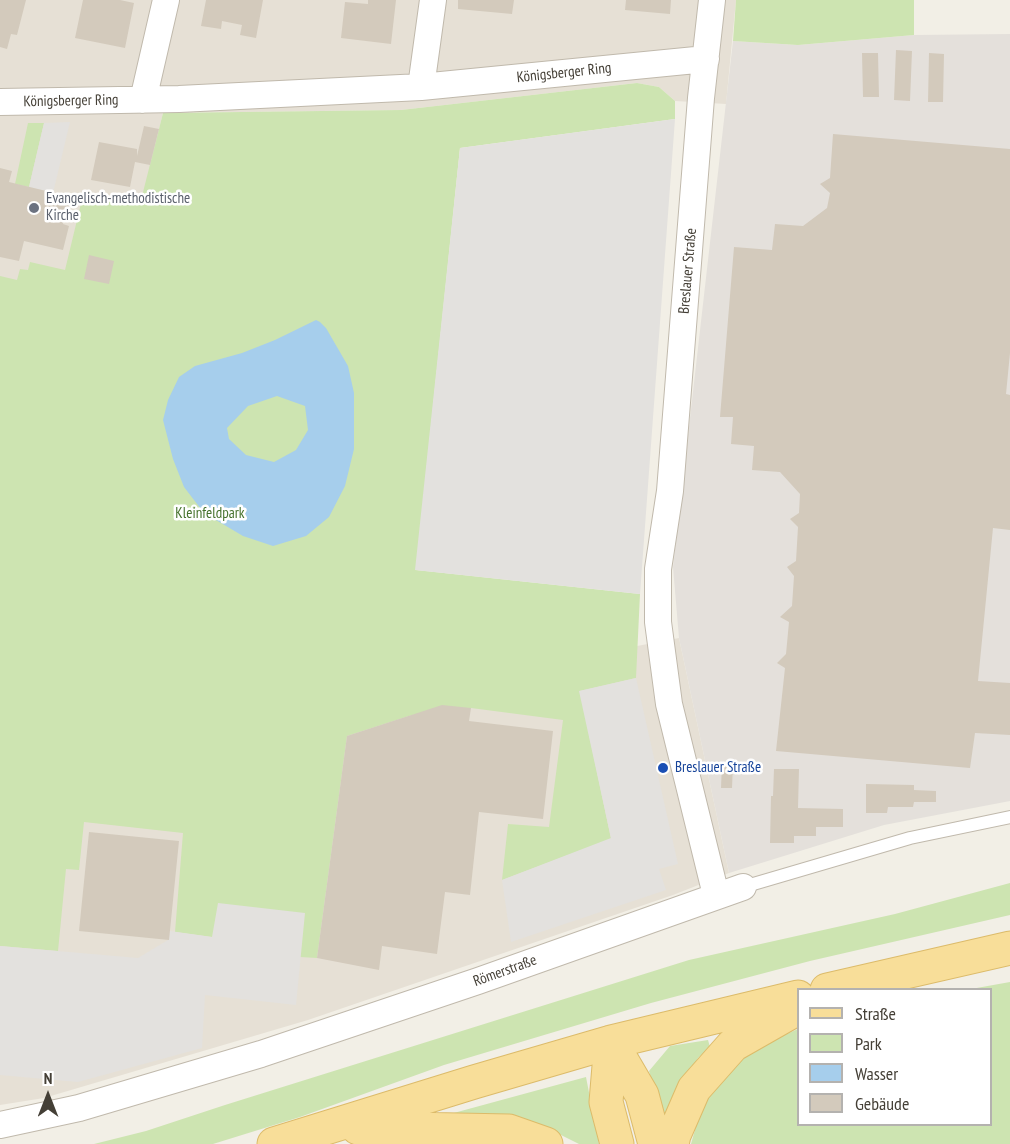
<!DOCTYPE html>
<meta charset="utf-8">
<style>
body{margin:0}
#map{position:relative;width:1010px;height:1144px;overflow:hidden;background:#f2efe6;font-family:"PT Sans Narrow",sans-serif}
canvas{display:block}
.legend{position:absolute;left:797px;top:988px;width:195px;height:138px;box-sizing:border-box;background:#fff;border:2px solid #b4b2af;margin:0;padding:8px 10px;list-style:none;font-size:18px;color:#443f36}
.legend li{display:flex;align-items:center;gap:12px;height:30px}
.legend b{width:30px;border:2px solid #b4b2af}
.north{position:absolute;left:18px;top:1066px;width:60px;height:60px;-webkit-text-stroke:4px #fff;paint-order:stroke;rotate:0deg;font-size:16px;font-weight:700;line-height:24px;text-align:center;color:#443f36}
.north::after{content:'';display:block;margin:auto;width:21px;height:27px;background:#443f36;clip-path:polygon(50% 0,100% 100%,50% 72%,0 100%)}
</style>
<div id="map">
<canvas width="1010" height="1144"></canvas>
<ul class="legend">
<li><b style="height:8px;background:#f8de99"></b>Straße</li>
<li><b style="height:16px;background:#cde4b1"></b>Park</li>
<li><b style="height:16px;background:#a6ceec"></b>Wasser</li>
<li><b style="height:16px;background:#d3cabc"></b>Gebäude</li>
</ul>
<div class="north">N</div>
</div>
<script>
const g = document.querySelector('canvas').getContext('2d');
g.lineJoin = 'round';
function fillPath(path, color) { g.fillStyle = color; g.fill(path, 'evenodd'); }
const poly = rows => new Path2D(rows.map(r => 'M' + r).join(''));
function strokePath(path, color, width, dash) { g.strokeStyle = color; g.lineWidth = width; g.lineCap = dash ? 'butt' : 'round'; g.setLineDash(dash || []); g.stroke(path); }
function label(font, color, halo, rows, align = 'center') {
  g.font = font + ' "PT Sans Narrow",sans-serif'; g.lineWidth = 5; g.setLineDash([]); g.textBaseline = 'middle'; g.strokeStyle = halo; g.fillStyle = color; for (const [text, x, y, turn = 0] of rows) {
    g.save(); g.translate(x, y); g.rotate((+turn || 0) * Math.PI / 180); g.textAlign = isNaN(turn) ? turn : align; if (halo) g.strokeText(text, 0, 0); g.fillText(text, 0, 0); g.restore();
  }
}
const residential = poly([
 [0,0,736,0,726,104,675,101,659,87,637,83,401,110,163,113,111,329,0,303],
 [679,638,729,873,673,895,308,1020,44,1098,0,1105,0,801,323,706]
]);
const industrial = poly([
 [1010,34,1010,801,884,825,729,873,679,638,673,567,733,41,798,45,914,35]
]);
const green = poly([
 [736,0,914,0,914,35,798,45,733,41],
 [637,83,659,87,675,101,675,119,460,148,416,570,640,594,636,678,580,691,611,839,502,880,508,824,549,827,563,720,471,708,412,715,347,736,317,958,300,957,304,913,212,937,175,932,183,833,84,822,79,870,66,869,58,951,0,946,0,276,17,280,20,269,28,270,30,262,65,270,84,191,140,204,163,113,401,110],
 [28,123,44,123,29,187,15,184],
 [1010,883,1010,915,810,961,651,1003,444,1065,300,1117,213,1144,94,1144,146,1131,225,1105,689,960,895,914],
 [1010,982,1010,1144,691,1144,700,1112,712,1092,734,1066,761,1045,798,1029,798,1124,990,1124,990,990,971,989],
 [708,1040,710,1047,698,1058,667,1114,661,1113,649,1071,670,1046],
 [586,1077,599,1144,579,1144,559,1134,439,1117]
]);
const parking = poly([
 [675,119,640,594,415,570,460,148],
 [70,122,53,193,29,187,44,123],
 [636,678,678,864,659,869,666,890,511,942,502,880,611,838,579,691],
 [218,903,305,913,296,1005,205,995,202,1048,78,1082,0,1075,0,946,138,958,168,940,170,931,212,937]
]);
const water = poly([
 [316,320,320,322,326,328,348,366,354,393,354,449,345,486,329,517,306,536,273,546,243,536,204,513,184,487,173,459,163,420,168,400,179,377,195,366,242,353,275,340],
 [277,396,305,406,308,430,296,450,274,462,246,455,229,439,227,428,248,406]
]);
const building = poly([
 [0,0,26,0,17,35,11,34,7,49,0,47],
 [83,0,120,0,134,3,125,48,75,38],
 [206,0,263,0,256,38,240,35,242,25,222,21,221,29,201,26],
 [368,0,396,0,391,44,341,38,345,2,368,4],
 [458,0,514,0,512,14,458,9],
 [626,0,671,0,670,14,625,10],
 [896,50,912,51,910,101,894,100],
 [862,53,878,53,879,97,863,97],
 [929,53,944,54,943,102,928,102],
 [144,126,159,129,150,165,135,162,130,187,91,180,99,142,137,149,137,156],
 [833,134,1010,149,1010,353,1006,394,1010,395,1010,530,993,528,978,681,1010,683,1010,735,975,733,970,768,776,751,785,668,777,663,786,654,789,622,780,617,792,606,794,576,787,567,796,561,798,527,790,519,799,513,800,494,780,472,752,470,754,446,731,444,733,417,720,417,734,247,772,250,775,224,803,226,827,208,830,193,820,184,830,178],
 [0,168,12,171,9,182,71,197,66,219,64,218,63,224,69,226,63,250,24,241,19,261,0,257],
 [89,255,114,261,109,284,84,279],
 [442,705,471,708,469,721,553,731,543,819,479,812,470,895,445,892,437,954,382,946,379,970,317,958,347,736],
 [722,763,733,764,732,788,721,788],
 [774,769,799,769,798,808,843,809,843,827,816,827,816,836,794,836,794,843,770,843,771,796,773,796],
 [866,784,914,785,914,790,936,791,936,802,914,802,913,807,888,807,887,813,866,813],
 [89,832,179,841,169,940,79,931]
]);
const service = poly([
 [743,887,910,838,1010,817]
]);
const minor = poly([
 [712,0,701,98,670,491,658,569,658,622,669,704,716,895],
 [421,87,433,0],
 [143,100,166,0],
 [0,102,179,99,421,87,706,59],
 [0,1125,79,1108,261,1054,478,981,743,887]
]);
const primary = poly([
 [827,990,1010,948],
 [611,1042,642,1095,655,1144],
 [611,1042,606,1102,617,1144],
 [358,1128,509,1131,546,1144],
 [274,1144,474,1082,611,1042,798,997],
 [672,1144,674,1135,694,1089,733,1045,798,1008]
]);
const markers = [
 [34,208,6,"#6b7280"],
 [663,768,6,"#1a4fb4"]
];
const streetNames = [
 ["Königsberger Ring",564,73,-6],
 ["Königsberger Ring",71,101,-1],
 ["Breslauer Straße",688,271,-85],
 ["Römerstraße",505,971,-20]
];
const worshipNames = [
 ["Evangelisch-methodistische",46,199],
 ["Kirche",46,216]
];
const parkNames = [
 ["Kleinfeldpark",210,514]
];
const transitNames = [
 ["Breslauer Straße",675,768]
];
fillPath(residential, '#e6e0d5');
fillPath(industrial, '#e4e0db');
fillPath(green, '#cde4b1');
fillPath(parking, '#e3e1de');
fillPath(water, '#a6ceec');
fillPath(building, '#d3cabc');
strokePath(service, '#c0b9ac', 14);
strokePath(minor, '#c0b9ac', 28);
strokePath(primary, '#dcbb6a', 35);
strokePath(service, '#fff', 12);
strokePath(minor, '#fff', 26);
strokePath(primary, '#f8de99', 33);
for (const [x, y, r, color] of markers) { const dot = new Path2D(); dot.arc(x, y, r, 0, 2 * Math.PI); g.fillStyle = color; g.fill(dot); strokePath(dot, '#fff', 2); }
label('15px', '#443f36', '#fff', streetNames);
label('15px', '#5b616d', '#fff', worshipNames, 'left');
label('15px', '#46722d', '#fff', parkNames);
label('15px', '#164399', '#fff', transitNames, 'left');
</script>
